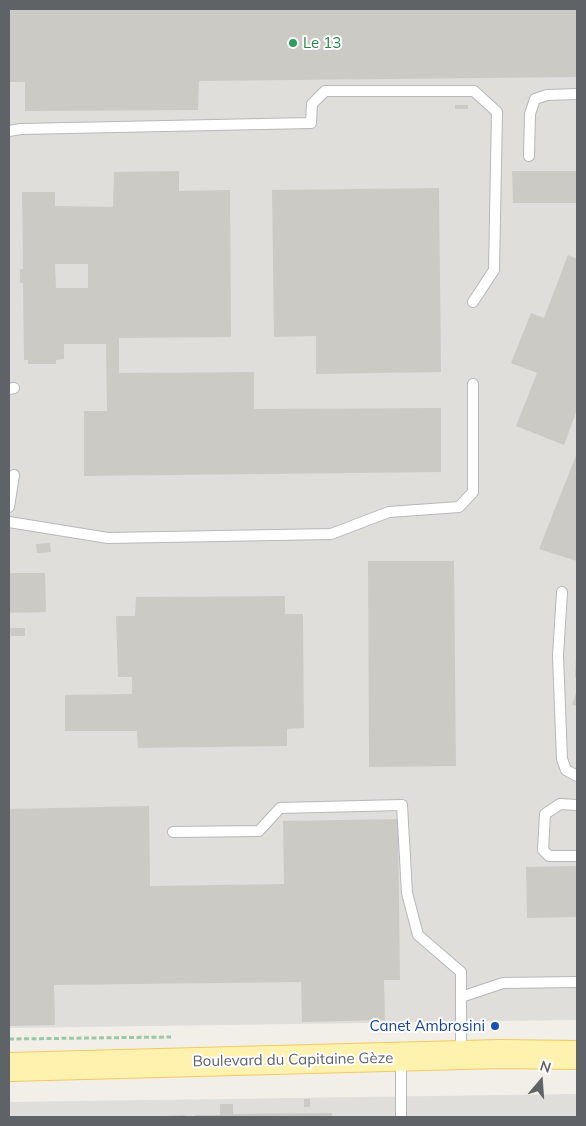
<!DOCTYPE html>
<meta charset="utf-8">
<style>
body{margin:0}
#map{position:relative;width:586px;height:1126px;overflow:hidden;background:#f1efe8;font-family:Mulish,sans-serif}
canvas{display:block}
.frame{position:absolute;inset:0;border:10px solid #5f6368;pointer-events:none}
.north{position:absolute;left:516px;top:1056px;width:50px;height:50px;-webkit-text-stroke:4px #fff;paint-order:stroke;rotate:18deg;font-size:14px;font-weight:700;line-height:20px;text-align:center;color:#5f6368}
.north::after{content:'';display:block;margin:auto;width:18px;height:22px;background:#5f6368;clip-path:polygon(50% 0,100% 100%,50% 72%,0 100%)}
</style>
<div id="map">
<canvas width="586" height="1126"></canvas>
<div class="frame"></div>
<div class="north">N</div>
</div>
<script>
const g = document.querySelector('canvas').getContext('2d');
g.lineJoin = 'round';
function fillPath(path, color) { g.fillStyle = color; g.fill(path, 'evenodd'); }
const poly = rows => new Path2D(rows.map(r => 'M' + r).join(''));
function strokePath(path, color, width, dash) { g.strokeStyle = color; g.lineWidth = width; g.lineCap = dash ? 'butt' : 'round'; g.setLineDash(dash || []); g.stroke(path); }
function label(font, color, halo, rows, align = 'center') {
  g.font = font + ' Mulish,sans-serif'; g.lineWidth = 4; g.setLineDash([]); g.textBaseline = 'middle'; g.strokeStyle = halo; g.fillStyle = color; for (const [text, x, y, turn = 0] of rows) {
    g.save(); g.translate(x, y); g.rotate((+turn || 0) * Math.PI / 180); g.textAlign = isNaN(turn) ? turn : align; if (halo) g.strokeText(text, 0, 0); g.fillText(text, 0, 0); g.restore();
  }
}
const industrial = poly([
 [9,9,577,9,577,1020,9,1028],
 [577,1094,577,1117,9,1117,9,1102]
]);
const building = poly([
 [9,9,577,9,577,77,199,81,198,110,25,111,25,82,9,82],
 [455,105,468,105,468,109,455,109],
 [179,171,179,191,230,190,231,337,119,338,119,373,254,372,254,409,441,408,441,472,84,476,84,411,107,411,106,344,64,344,64,359,56,360,56,364,28,364,28,360,24,360,23,283,20,283,20,269,23,269,22,192,55,192,55,206,113,207,114,172],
 [55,264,88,264,88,288,56,288],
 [512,171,577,171,577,203,513,203],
 [439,188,441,372,316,374,316,336,274,337,272,190],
 [568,255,577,259,577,410,564,445,516,426,537,373,511,363,531,313,544,318],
 [577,453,577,561,539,549],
 [50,543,51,552,37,553,36,544],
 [368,561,454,561,456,766,369,767],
 [10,573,45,573,46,612,9,613],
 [285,596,285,614,303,614,304,728,287,729,287,746,138,748,137,731,65,731,65,695,132,694,132,677,118,677,116,616,135,616,136,597],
 [10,628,25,628,25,636,11,636],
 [576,658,577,658,577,677,575,677],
 [577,690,577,706,572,705],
 [149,806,150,886,284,884,283,821,398,819,400,980,384,980,385,1020,302,1022,301,982,54,985,55,1025,9,1026,9,809],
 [577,866,577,917,527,918,526,867],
 [304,1099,310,1099,310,1107,304,1107],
 [220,1104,233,1104,233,1114,332,1113,332,1117,195,1117,195,1115,220,1115],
 [185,1115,185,1117,165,1117,165,1116]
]);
const path = poly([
 [9,1039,171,1037]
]);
const service = poly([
 [9,131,21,129,311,123,312,104,325,91,474,91,497,112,494,270,473,302],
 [529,156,530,114,535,99,547,95,577,94],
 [9,389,14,388],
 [9,507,14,475],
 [9,522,108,538,331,534,389,512,459,507,473,492,473,384],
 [562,592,558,656,562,759,566,770,577,776],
 [577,805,560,804,545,814,543,850,549,856,577,856],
 [173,832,259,831,280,808,402,805,407,893,418,935,461,972,461,1055],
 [461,997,503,983,577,982],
 [401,1117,401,1058]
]);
const primary = poly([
 [9,1067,500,1054,577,1055]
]);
const markers = [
 [293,43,5,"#2e9e5b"],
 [495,1026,5,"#1a4fb4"]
];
const leisureNames = [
 ["Le 13",303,43]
];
const transitNames = [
 ["Canet Ambrosini",485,1026]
];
const streetNames = [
 ["Boulevard du Capitaine Gèze",293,1060,-1]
];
fillPath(industrial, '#e0deda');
fillPath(building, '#cccac5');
strokePath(service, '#b5b8bc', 12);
strokePath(primary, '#f2c960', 30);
strokePath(path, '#9cc7a9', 3, [5, 2.5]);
strokePath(service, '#fff', 10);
strokePath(primary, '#fff2af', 28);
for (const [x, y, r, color] of markers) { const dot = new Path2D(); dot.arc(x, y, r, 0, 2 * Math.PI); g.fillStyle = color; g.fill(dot); strokePath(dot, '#fff', 2); }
label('15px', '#27864d', '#fff', leisureNames, 'left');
label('15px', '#164399', '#fff', transitNames, 'right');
label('15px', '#5f6368', '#fff', streetNames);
</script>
